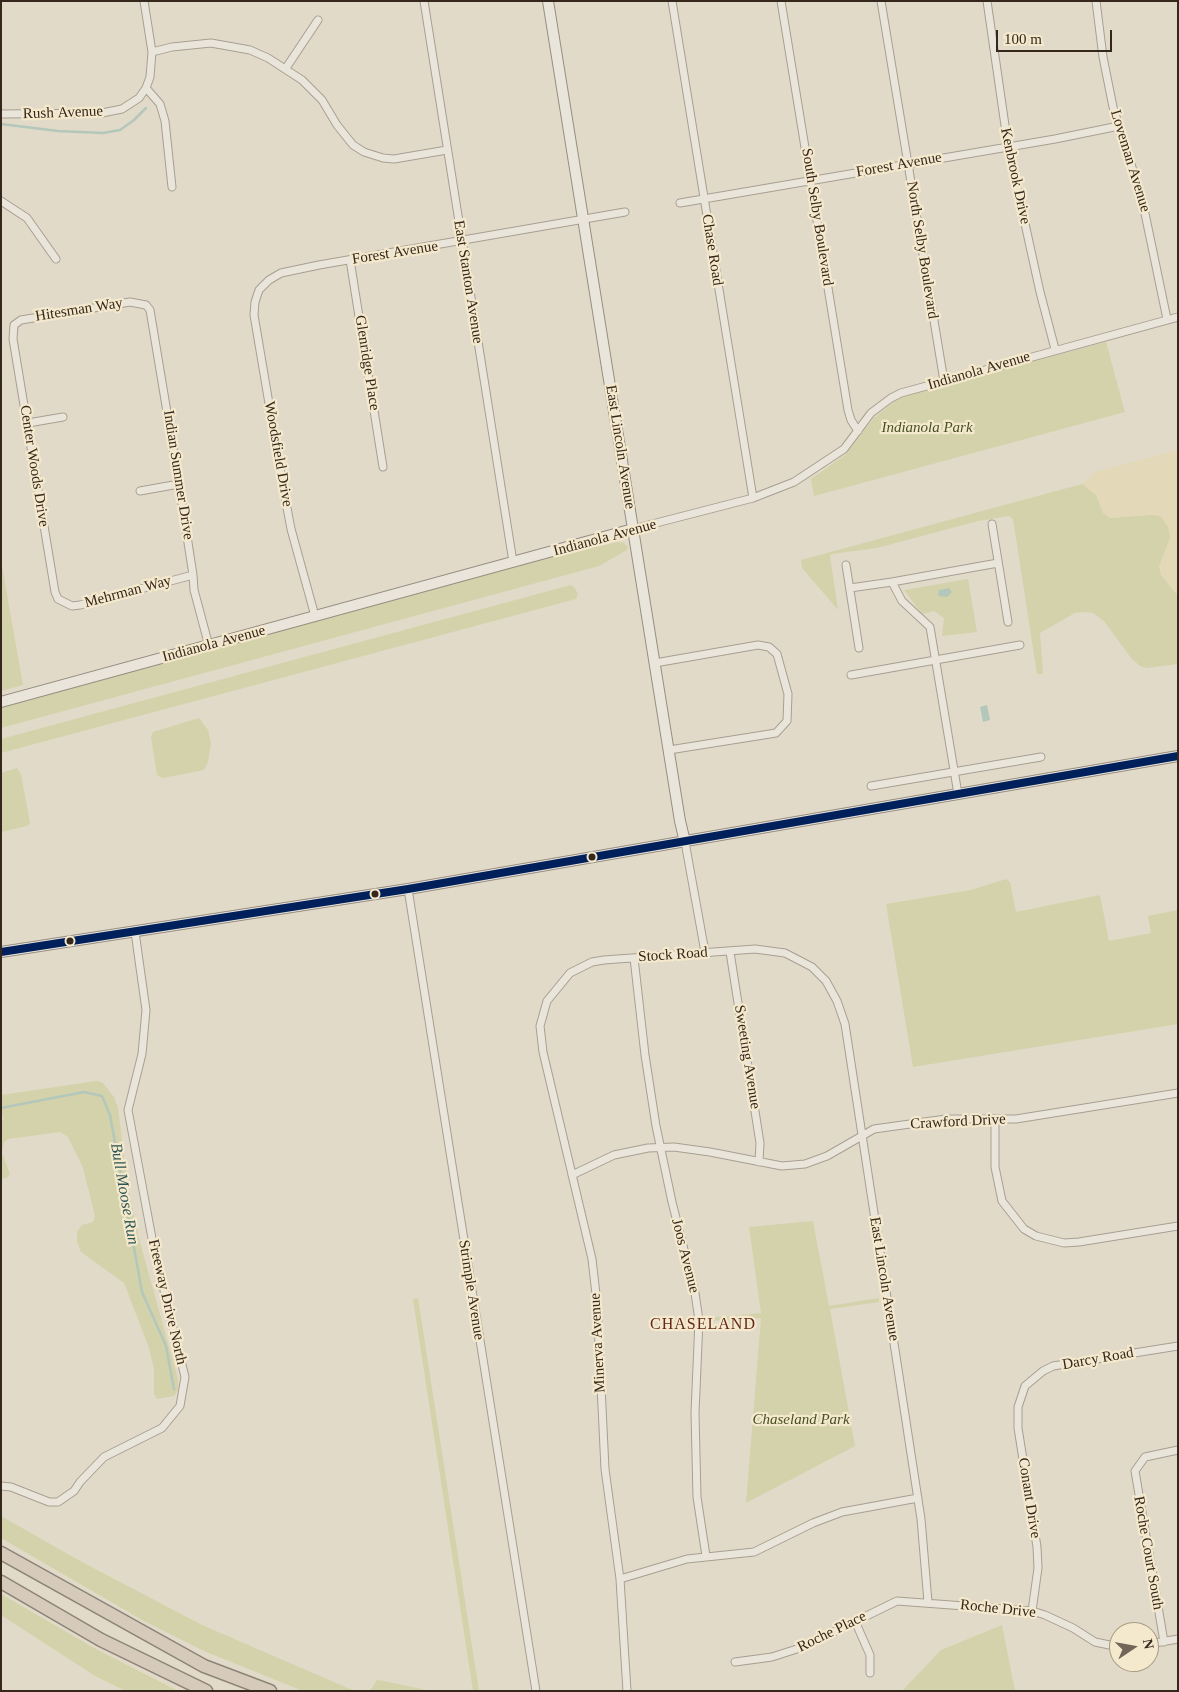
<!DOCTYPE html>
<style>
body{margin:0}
#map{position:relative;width:1179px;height:1692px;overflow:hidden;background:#e2dac8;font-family:"Times New Roman",serif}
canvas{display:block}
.frame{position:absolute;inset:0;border:2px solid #35271b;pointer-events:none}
.north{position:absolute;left:1109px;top:1622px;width:50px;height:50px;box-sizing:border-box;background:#f5e9cd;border:1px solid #a89b86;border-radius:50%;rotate:78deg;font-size:14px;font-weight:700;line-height:20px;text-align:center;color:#35271b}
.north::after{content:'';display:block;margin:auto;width:18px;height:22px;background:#726658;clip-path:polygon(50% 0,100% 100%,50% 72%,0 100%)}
.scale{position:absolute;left:996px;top:30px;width:116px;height:22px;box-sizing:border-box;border:2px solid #35271b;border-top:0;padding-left:6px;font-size:15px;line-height:18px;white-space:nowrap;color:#35271b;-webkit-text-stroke:4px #f5e9cd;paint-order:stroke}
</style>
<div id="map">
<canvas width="1179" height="1692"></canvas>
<div class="frame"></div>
<div class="north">N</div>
<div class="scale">100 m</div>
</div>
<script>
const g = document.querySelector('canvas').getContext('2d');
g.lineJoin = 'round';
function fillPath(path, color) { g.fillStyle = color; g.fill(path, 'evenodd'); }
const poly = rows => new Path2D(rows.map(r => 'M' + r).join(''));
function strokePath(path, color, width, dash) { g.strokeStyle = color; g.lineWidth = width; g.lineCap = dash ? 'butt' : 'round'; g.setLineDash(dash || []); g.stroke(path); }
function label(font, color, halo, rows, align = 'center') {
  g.font = font + ' "Times New Roman",serif'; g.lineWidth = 4.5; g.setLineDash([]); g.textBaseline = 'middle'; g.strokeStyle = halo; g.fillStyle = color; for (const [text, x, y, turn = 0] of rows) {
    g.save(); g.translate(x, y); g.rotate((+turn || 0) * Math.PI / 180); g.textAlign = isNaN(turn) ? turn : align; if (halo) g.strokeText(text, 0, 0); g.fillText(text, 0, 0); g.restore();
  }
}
const farmland = poly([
 [1178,450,1178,596,1161,575,1159,567,1170,538,1151,515,1110,518,1103,513,1096,495,1082,484,1095,472]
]);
const green = poly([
 [1106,342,1125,412,814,496,811,479,845,455,874,418,896,400,912,394],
 [1082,484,1096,495,1103,513,1110,518,1151,515,1160,516,1168,527,1170,538,1159,567,1161,575,1178,596,1178,664,1147,668,1140,666,1131,658,1104,621,1093,613,1082,612,1075,613,1040,633,1043,674,1037,674,1013,519,1009,516,978,521,877,548,832,554,830,556,838,610,802,568,801,560],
 [618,542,624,543,628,547,627,550,599,566,1,728,1,707,543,559],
 [1,560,23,685,1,691],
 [968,579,977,632,942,636,944,618,934,611,922,614,904,590],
 [571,585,575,588,578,594,576,599,1,753,1,739],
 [199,718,208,730,211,743,208,762,204,770,163,778,157,775,151,737,153,732],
 [17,768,21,774,30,823,27,826,1,832,1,773],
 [1006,879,1010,882,1016,912,1100,895,1109,941,1151,933,1148,916,1178,910,1178,1024,913,1067,886,904,971,890],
 [96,1081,102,1082,114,1097,118,1108,127,1182,138,1235,178,1379,178,1390,174,1396,157,1399,154,1394,154,1369,149,1348,124,1283,81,1252,77,1241,77,1232,82,1225,93,1222,95,1216,83,1168,68,1137,60,1132,8,1139,4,1142,2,1153,10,1174,7,1178,1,1179,1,1123,4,1118,1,1116,1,1095],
 [813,1221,829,1306,879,1298,879,1302,830,1309,855,1446,746,1503,761,1318,708,1321,708,1318,761,1313,749,1227],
 [418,1298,479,1691,473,1691,413,1299],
 [1,1516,80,1561,202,1625,350,1689,361,1691,303,1691,204,1651,144,1621,1,1538],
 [1,1594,96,1649,178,1691,126,1691,95,1676,1,1615],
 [1002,1625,1015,1691,902,1691,941,1650],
 [377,1680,384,1681,431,1691,370,1691]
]);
const water = poly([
 [949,588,952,592,947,597,938,596,939,590],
 [987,705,990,720,983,722,980,707]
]);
const stream = poly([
 [1,124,58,131,103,133,120,130,134,120,146,108],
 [1,1108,84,1092,102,1096,110,1115,142,1292,166,1346,174,1389]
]);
const street = poly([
 [144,1,152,52,150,77,146,88,160,104,165,121,172,187],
 [424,1,513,562],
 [672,1,753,498],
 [781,1,848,410,851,420,858,431],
 [881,1,944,381],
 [987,1,1008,146,1040,292,1055,349],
 [1096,1,1103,57,1113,107,1142,199,1167,319],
 [152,52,172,47,211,43,250,50,268,58,302,80,322,100,337,125,353,145,364,152,383,158,394,159,447,150],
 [286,68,318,20],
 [1,114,102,113,122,109,139,98,146,88],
 [1,201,27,218,56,259],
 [680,203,1055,139,1119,126],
 [350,260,383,467],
 [28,423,63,417],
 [140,491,179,484],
 [992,524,1008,622],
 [633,529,753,498,794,482,844,449,871,413,891,398,901,393,1178,317],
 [846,565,859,648],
 [193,575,80,605,72,606,58,599,55,592,13,339,14,325,21,320,130,302,146,305,150,310,179,484,193,575,194,590,209,646],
 [892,582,998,563],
 [850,588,892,582,902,601,930,627,958,794],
 [315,616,291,529,284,492,254,315,255,302,259,290,269,280,281,273,319,265,625,212],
 [655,663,758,645,769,647,777,654,788,694,787,721,776,733,669,750],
 [851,675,1020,645],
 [871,786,1041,757],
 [685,842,705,952],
 [408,889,536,1691],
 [730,952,760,1143,759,1162],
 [634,958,645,1055,656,1126,672,1202,695,1293,699,1320,695,1413,697,1497,706,1556],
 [995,1120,995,1167,1002,1201,1024,1229,1036,1236,1064,1243,1079,1242,1178,1226],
 [572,1175,614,1155,648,1148,674,1147,710,1152,782,1166,805,1164,827,1156,874,1129,946,1119,1016,1119,1178,1093],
 [1,1486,11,1487,49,1502,58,1502,74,1491,80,1482,104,1457,162,1428,180,1406,185,1377,154,1249,128,1110,142,1054,146,1010,135,932],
 [620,1579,687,1559,754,1552,813,1523,842,1512,918,1498],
 [1032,1611,1038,1568,1037,1547,1018,1428,1018,1407,1025,1386,1043,1371,1053,1366,1178,1346],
 [855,1621,870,1655,870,1673],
 [1164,1642,1135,1471,1145,1457,1178,1450],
 [1149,1644,1178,1639],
 [735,1662,772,1657,803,1647,897,1601,1032,1611,1045,1615,1073,1628,1095,1642,1119,1647],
 [627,1691,620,1579,605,1469,597,1303,592,1259,543,1052,540,1026,547,1001,570,973,592,962,604,960,755,949,785,953,812,967,826,981,837,1001,845,1024,921,1519,928,1602]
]);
const secondary = poly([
 [548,1,680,821,685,842],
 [1,702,633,529],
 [1,952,408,889,1178,756]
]);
const highway = poly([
 [1,1553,204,1666,270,1691],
 [1,1582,101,1640,206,1691]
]);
const bus1 = poly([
 [1,952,408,889,1178,756]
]);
const markers = [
 [592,857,4.5,"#35271b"],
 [375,894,4.5,"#35271b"],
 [70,941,4.5,"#35271b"]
];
const streetNames = [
 ["Rush Avenue",63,113,-2],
 ["Loveman Avenue",1130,161,73],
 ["Forest Avenue",899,165,-10],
 ["Kenbrook Drive",1015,176,78],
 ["South Selby Boulevard",817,217,81],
 ["Chase Road",712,250,81],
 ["North Selby Boulevard",922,250,81],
 ["Forest Avenue",395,253,-9],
 ["East Stanton Avenue",468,282,81],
 ["Hitesman Way",79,310,-9],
 ["Glenridge Place",367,363,81],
 ["Indianola Avenue",979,371,-16],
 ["East Lincoln Avenue",620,447,81],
 ["Woodsfield Drive",278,454,80],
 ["Center Woods Drive",34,466,81],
 ["Indian Summer Drive",178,475,81],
 ["Indianola Avenue",605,538,-15],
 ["Mehrman Way",128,592,-15],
 ["Indianola Avenue",214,644,-15],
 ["Stock Road",673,955,-4],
 ["Sweeting Avenue",747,1057,81],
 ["Crawford Drive",958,1122,-3],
 ["Joos Avenue",685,1256,76],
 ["East Lincoln Avenue",884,1279,81],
 ["Strimple Avenue",471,1290,81],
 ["Freeway Drive North",167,1302,77],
 ["Minerva Avenue",598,1343,-93],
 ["Darcy Road",1098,1359,-10],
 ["Conant Drive",1029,1498,81],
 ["Roche Court South",1148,1553,80],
 ["Roche Drive",998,1609,6],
 ["Roche Place",832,1632,-26]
];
const parkNames = [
 ["Indianola Park",927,428],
 ["Chaseland Park",801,1420]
];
const waterNames = [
 ["Bull Moose Run",124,1194,80]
];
const neighbourhoodNames = [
 ["CHASELAND",703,1325]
];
fillPath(farmland, '#e3d9b8');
fillPath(green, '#d3d2aa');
fillPath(water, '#b4c7bb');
strokePath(stream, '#b4c7bb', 2.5);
strokePath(street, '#a79f92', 9);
strokePath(secondary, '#968e82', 12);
strokePath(highway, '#8c8479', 15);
strokePath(street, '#eae5db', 7);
strokePath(secondary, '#eae5db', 10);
strokePath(highway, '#d6cbba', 12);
strokePath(bus1, '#00205b', 8);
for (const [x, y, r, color] of markers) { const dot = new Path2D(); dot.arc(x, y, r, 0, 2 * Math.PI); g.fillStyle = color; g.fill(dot); strokePath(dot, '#f5e9cd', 2); }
label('15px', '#35271b', '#f5e9cd', streetNames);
label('italic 15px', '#465122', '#f5e9cd', parkNames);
label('italic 16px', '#2b5551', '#f5e9cd', waterNames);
g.letterSpacing = '1px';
label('16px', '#61281b', '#f5e9cd', neighbourhoodNames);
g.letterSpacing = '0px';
</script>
